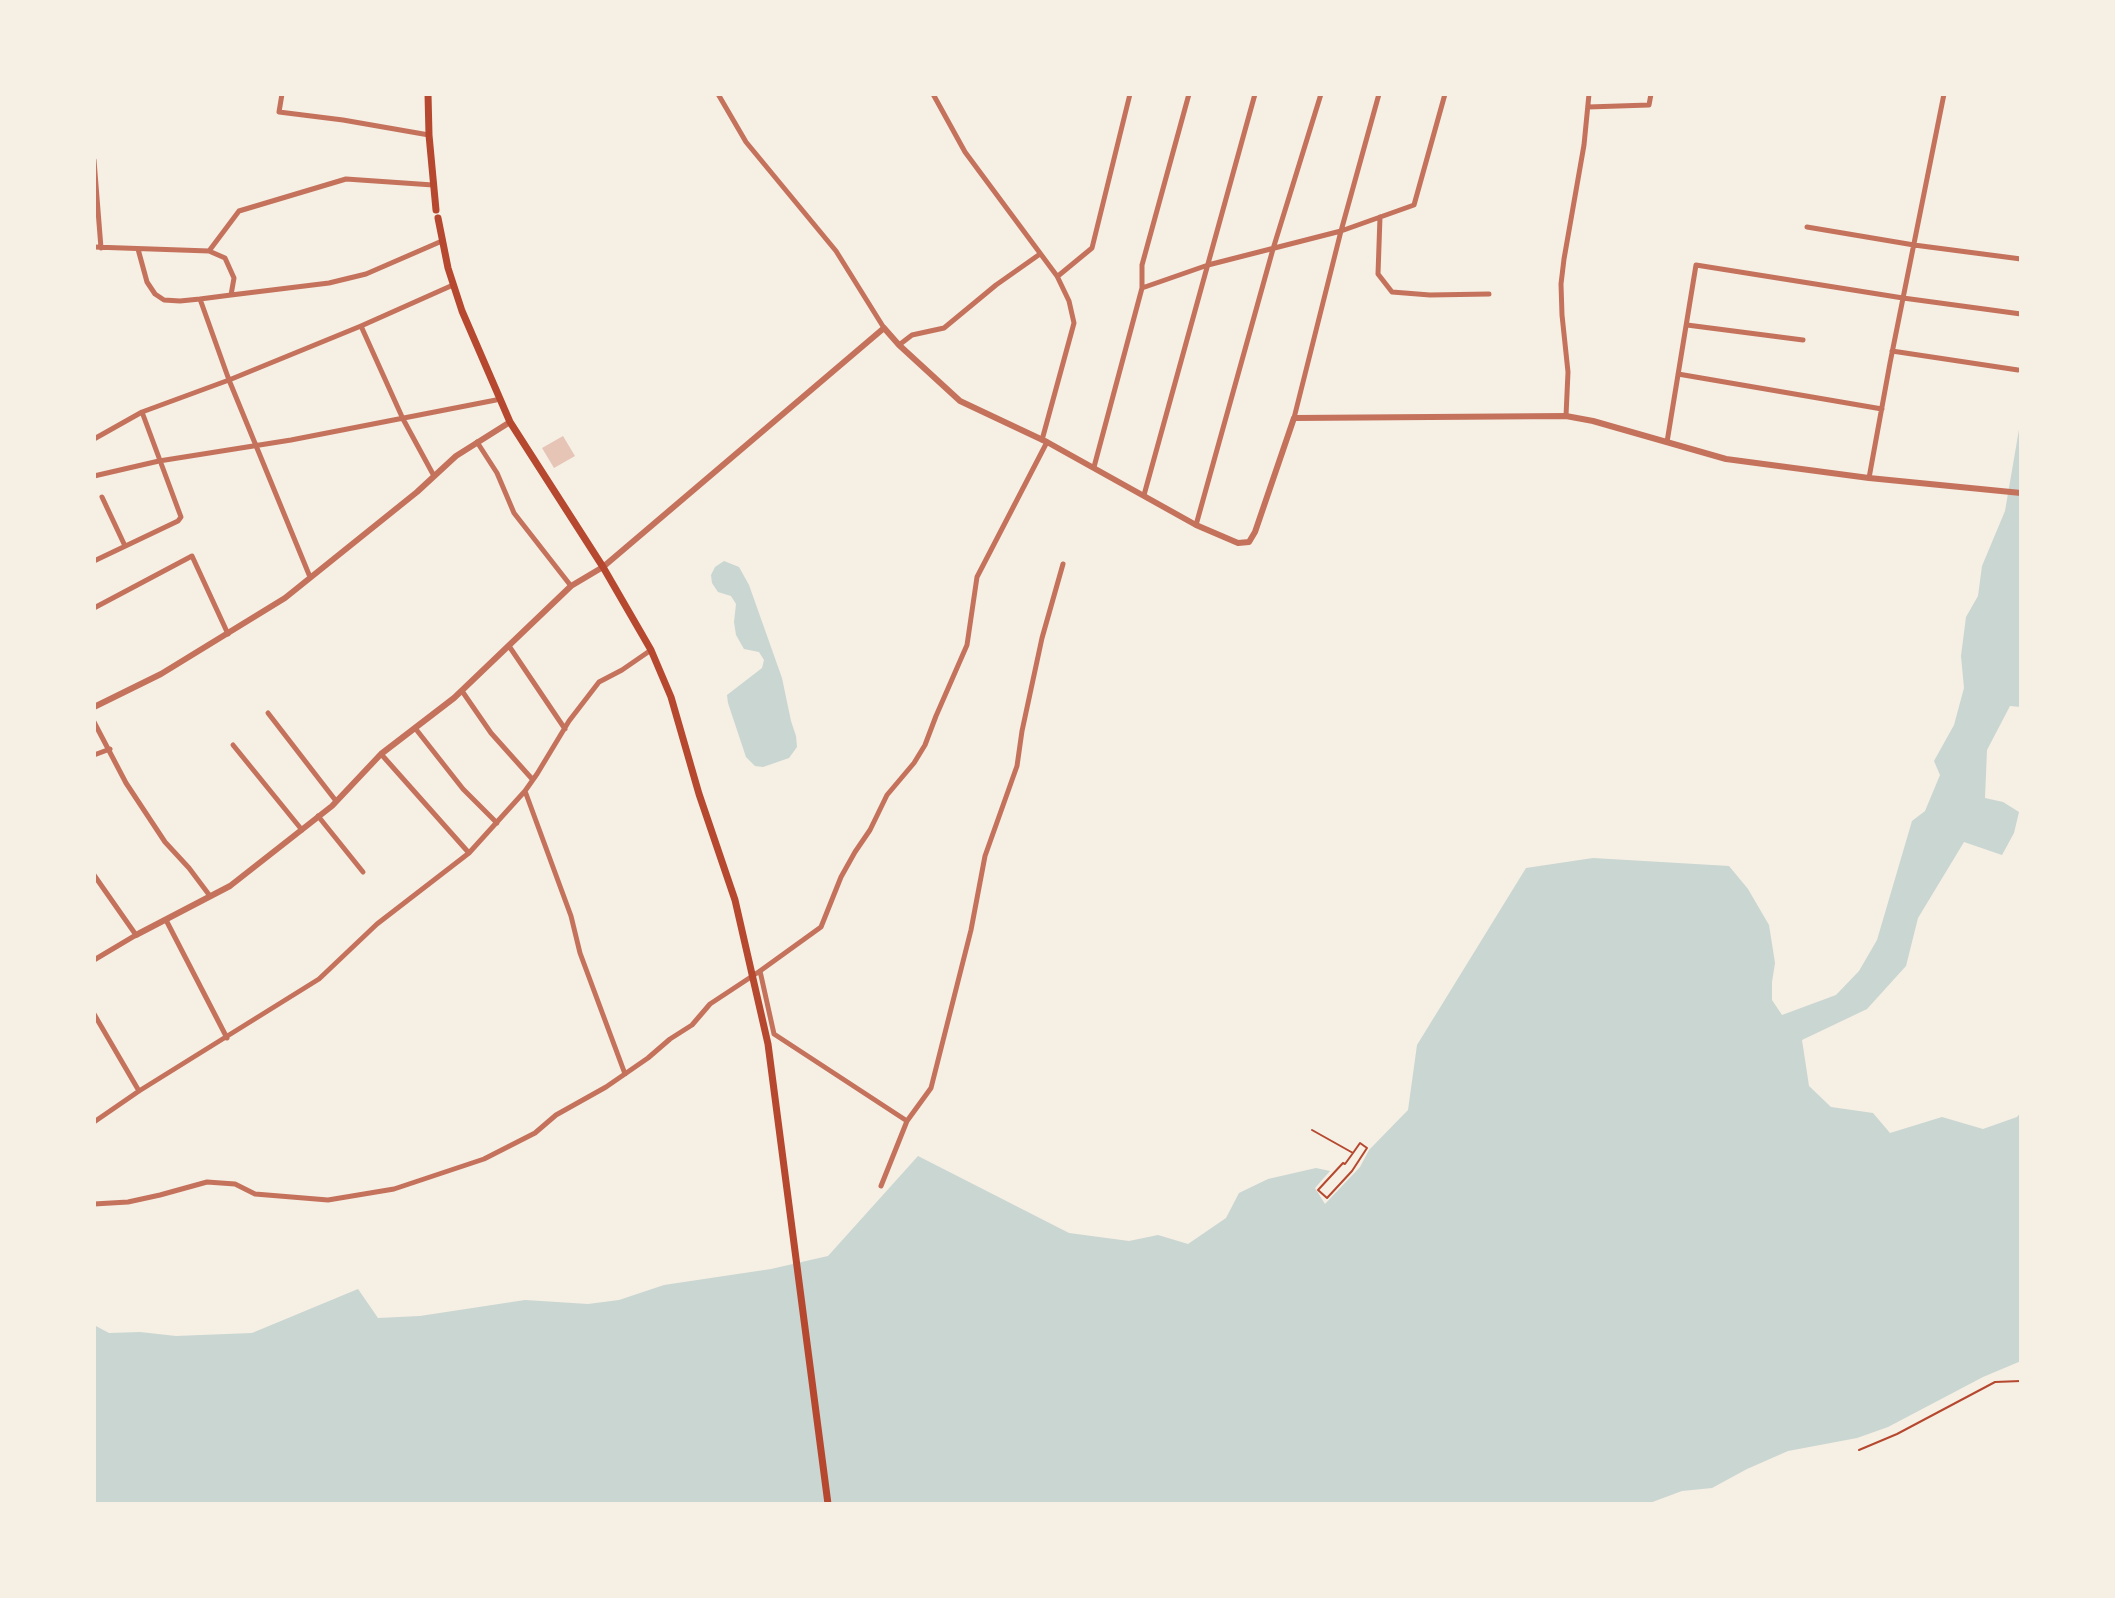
<!DOCTYPE html>
<style>
body{margin:0}
#map{position:relative;width:2115px;height:1598px;overflow:hidden;background:#f6efe4;font-family:Cabin,sans-serif}
canvas{display:block}
.frame{position:absolute;inset:0;border:96px solid #f6efe4;pointer-events:none}
</style>
<div id="map">
<canvas width="2115" height="1598"></canvas>
<div class="frame"></div>
</div>
<script>
const g = document.querySelector('canvas').getContext('2d');
g.lineJoin = 'round';
function fillPath(path, color) { g.fillStyle = color; g.fill(path, 'evenodd'); }
const poly = rows => new Path2D(rows.map(r => 'M' + r).join(''));
function strokePath(path, color, width, dash) { g.strokeStyle = color; g.lineWidth = width; g.lineCap = dash ? 'butt' : 'round'; g.setLineDash(dash || []); g.stroke(path); }
const water = poly([
 [2021,418,2021,707,2010,706,1987,750,1985,798,2003,802,2019,812,2014,833,2002,855,1964,842,1918,918,1906,966,1867,1009,1802,1040,1809,1086,1831,1107,1873,1113,1890,1133,1942,1117,1983,1129,2017,1117,2021,1112,2021,1361,1983,1377,1888,1427,1857,1438,1788,1451,1747,1469,1712,1488,1682,1491,1647,1504,94,1504,94,1325,109,1333,140,1332,176,1336,252,1333,358,1289,378,1318,420,1316,525,1300,588,1304,619,1300,664,1285,771,1269,828,1256,918,1156,1069,1233,1129,1241,1158,1235,1188,1244,1226,1218,1239,1193,1268,1179,1316,1168,1330,1171,1315,1188,1325,1204,1360,1167,1369,1150,1408,1110,1417,1045,1526,868,1593,858,1729,866,1748,889,1769,925,1775,963,1772,982,1772,1000,1782,1015,1836,995,1859,971,1877,940,1912,821,1925,811,1940,775,1934,761,1954,725,1964,688,1961,656,1966,617,1978,596,1982,566,2005,511],
 [724,561,739,567,749,585,782,678,791,721,796,736,797,747,789,758,763,767,755,766,746,757,728,703,727,695,762,668,764,660,759,652,744,649,736,635,734,622,736,604,731,596,718,592,712,583,711,575,715,567]
]);
const building = poly([
 [563,436,575,456,554,468,542,448]
]);
const path = poly([
 [1312,1130,1353,1153,1345,1164,1343,1163,1318,1190,1327,1198,1352,1171,1367,1148,1360,1143,1353,1153],
 [1859,1450,1897,1434,1995,1382,2021,1381]
]);
const minor = poly([
 [282,94,279,112,343,120,429,135],
 [718,94,746,142,836,251,884,328],
 [933,94,965,152,1057,276,1069,301,1074,323,1042,440],
 [1588,107,1649,105,1651,94],
 [94,160,101,248],
 [1380,217,1378,274,1392,292,1430,295,1489,294],
 [1807,227,1914,245,2021,259],
 [94,247,209,251,239,211,346,179,433,185],
 [138,249,147,282,155,294,164,300,180,301,200,299],
 [1058,276,1092,248,1130,94],
 [1142,288,1208,265,1341,231,1414,205,1445,94],
 [231,295,329,283,366,274,442,241],
 [1687,325,1803,340],
 [361,326,453,285],
 [899,345,912,335,944,328,996,285,1040,254],
 [1892,351,2018,370],
 [1678,374,1882,409],
 [1566,416,1568,372,1562,315,1561,284,1564,259,1584,145,1589,94],
 [1294,418,1341,231,1379,94],
 [94,439,142,412,229,380,200,299,231,295,234,278,225,258,209,251],
 [477,442,497,473,514,513,571,586],
 [1667,442,1696,265,1903,298,2021,314],
 [1094,467,1142,288,1142,265,1189,94],
 [94,476,159,461,291,440,496,400],
 [1869,478,1890,363,1944,94],
 [1144,495,1255,94],
 [102,497,125,546],
 [1196,525,1273,249,1321,94],
 [94,561,178,521,181,517,142,412],
 [310,577,229,380,361,326,403,419,434,476],
 [94,608,192,556,228,634],
 [509,646,565,729],
 [462,691,491,733,533,780],
 [268,713,336,801],
 [94,722,126,783,165,842,189,868,210,896],
 [415,728,463,789,497,823],
 [233,745,302,830],
 [381,754,469,853],
 [94,755,110,749],
 [525,791,571,916,580,953,625,1074],
 [318,816,363,872],
 [94,875,136,935,94,960],
 [166,920,227,1038],
 [760,971,774,1034,907,1121],
 [94,1014,139,1091],
 [94,1122,139,1091,319,979,377,924,469,853,525,791,537,774,569,721,599,682,622,670,651,650],
 [881,1186,907,1121,931,1088,971,930,985,856,1017,766,1022,731,1042,638,1063,564],
 [94,1204,128,1202,160,1195,207,1182,235,1184,255,1194,328,1200,394,1189,484,1159,535,1133,556,1115,606,1087,648,1058,670,1039,692,1025,710,1004,760,971,821,927,841,877,855,852,870,830,887,795,914,763,925,745,936,716,967,645,977,577,1047,442]
]);
const tertiary = poly([
 [94,707,161,674,285,598,417,492,456,456,510,422],
 [136,935,230,886,332,806,381,754,454,698,571,586,603,567,884,328,899,345,960,401,1047,442,1196,525,1238,543,1249,542,1255,532,1294,418,1566,416,1593,421,1726,459,1869,478,2021,493]
]);
const secondary = poly([
 [428,94,429,135,436,210],
 [438,218,448,268,462,311,510,422,603,567,651,650,671,697,699,794,735,900,768,1044,828,1504]
]);
fillPath(water, '#c9d6d2');
fillPath(building, '#e6c5b7');
strokePath(path, '#b5482f', 2);
strokePath(minor, '#c5725c', 5);
strokePath(tertiary, '#c5725c', 6);
strokePath(secondary, '#b5482f', 7);
</script>
